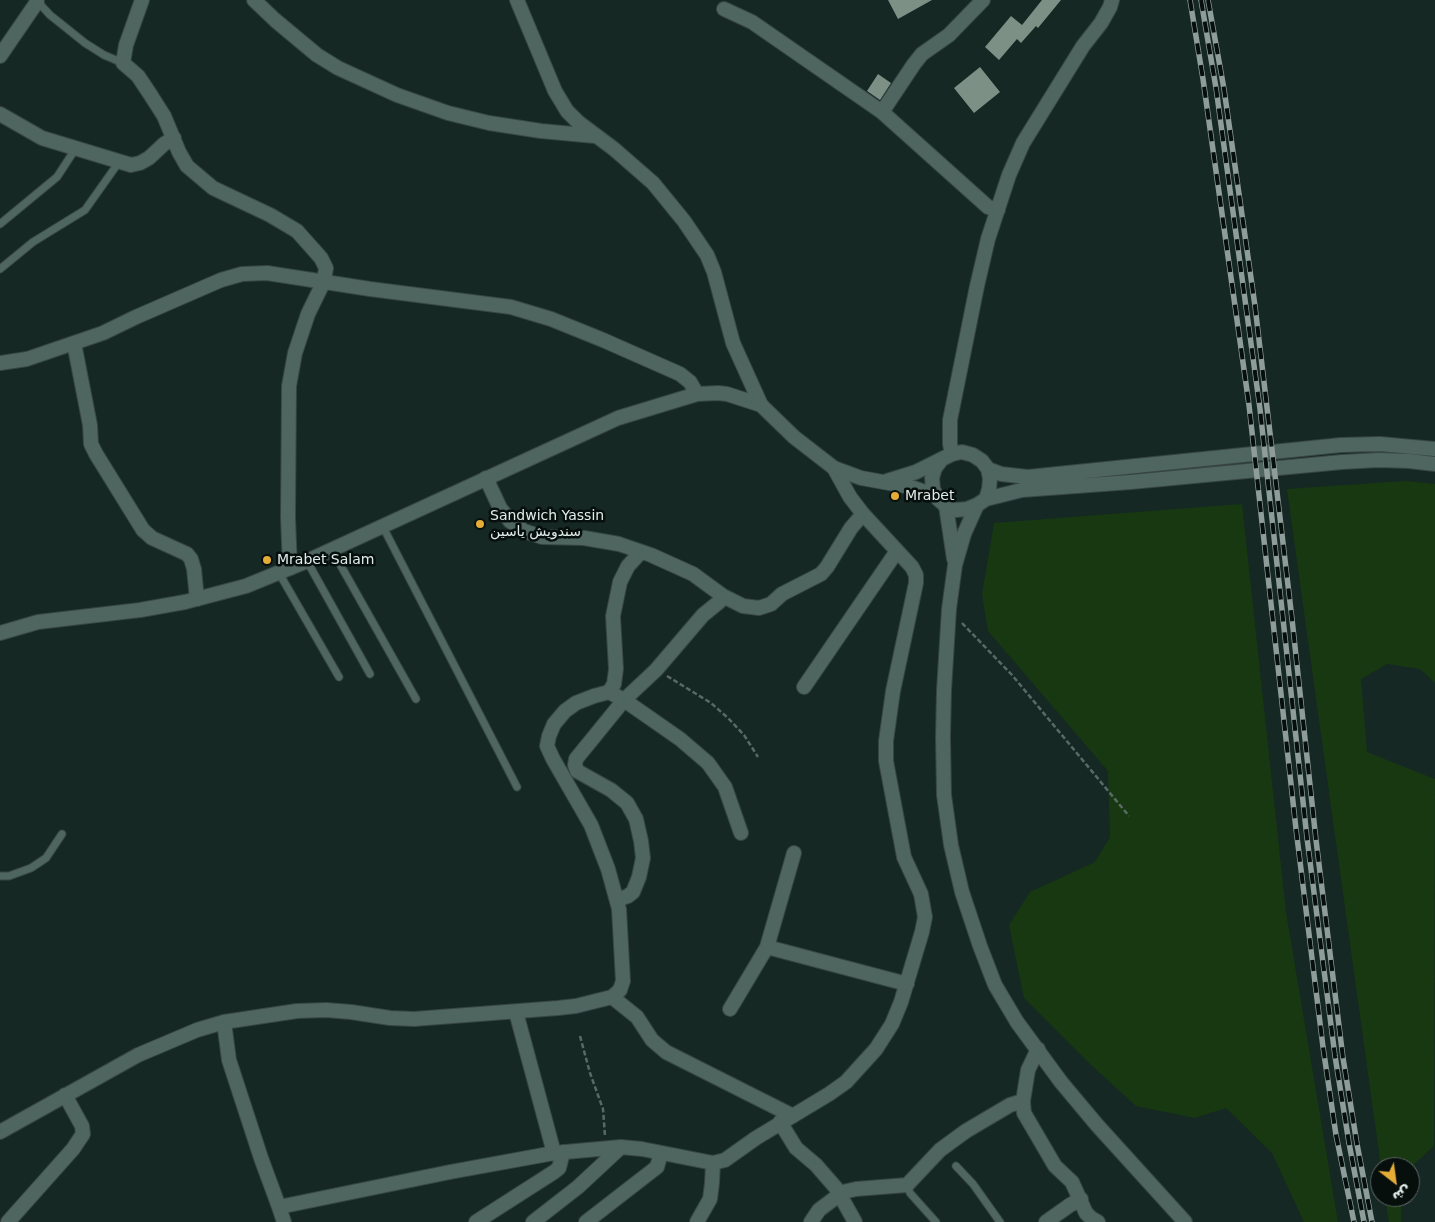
<!DOCTYPE html>
<meta charset="utf-8">
<style>
body{margin:0}
#map{position:relative;width:1435px;height:1222px;overflow:hidden;background:#152824;font-family:"DejaVu Sans",Vazirmatn,sans-serif}
canvas{display:block}
.north{position:absolute;left:1370px;top:1157px;width:50px;height:50px;box-sizing:border-box;background:#070f0d;border:1px solid #5e6765;border-radius:50%;rotate:150deg;font-size:14px;font-weight:700;line-height:20px;text-align:center;color:#e0ece9}
.north::after{content:'';display:block;margin:auto;width:18px;height:22px;background:#e5ad36;clip-path:polygon(50% 0,100% 100%,50% 72%,0 100%)}
</style>
<div id="map">
<canvas width="1435" height="1222"></canvas>
<div class="north">ش</div>
</div>
<script>
const g = document.querySelector('canvas').getContext('2d');
g.lineJoin = 'round';
function fillPath(path, color) { g.fillStyle = color; g.fill(path, 'evenodd'); }
const poly = rows => new Path2D(rows.map(r => 'M' + r).join(''));
function strokePath(path, color, width, dash) { g.strokeStyle = color; g.lineWidth = width; g.lineCap = dash ? 'butt' : 'round'; g.setLineDash(dash || []); g.stroke(path); }
function label(font, color, halo, rows, align = 'center') {
  g.font = font + ' "DejaVu Sans",Vazirmatn,sans-serif'; g.lineWidth = 5; g.setLineDash([]); g.textBaseline = 'middle'; g.strokeStyle = halo; g.fillStyle = color; for (const [text, x, y, turn = 0] of rows) {
    g.save(); g.translate(x, y); g.rotate((+turn || 0) * Math.PI / 180); g.textAlign = isNaN(turn) ? turn : align; if (halo) g.strokeText(text, 0, 0); g.fillText(text, 0, 0); g.restore();
  }
}
const green = poly([
 [1405,481,1435,484,1435,683,1420,669,1387,664,1361,679,1367,752,1435,779,1434,1146,1410,1168,1381,1167,1287,489],
 [1242,504,1286,912,1338,1222,1304,1222,1272,1153,1226,1108,1195,1118,1136,1106,1090,1064,1024,998,1009,925,1030,892,1095,862,1110,837,1108,771,988,631,982,594,994,523],
 [1385,1197,1401,1197,1401,1222,1389,1222]
]);
const building = poly([
 [888,0,932,0,898,19],
 [1042,0,1061,0,1038,28,1036,26,1021,43,1017,39,999,60,985,47,1011,16,1022,25],
 [980,67,1000,92,974,113,954,88],
 [878,74,891,83,880,100,867,91]
]);
const path = poly([
 [962,623,1012,675,1129,816],
 [667,676,711,703,728,718,744,735,758,757],
 [580,1036,590,1073,603,1109,605,1136]
]);
const service = poly([
 [37,1,50,15,85,43,104,55,123,63],
 [0,224,57,177,76,148],
 [0,269,33,242,85,210,119,162],
 [383,527,517,787],
 [332,550,416,699],
 [307,561,370,674],
 [279,573,339,677],
 [0,876,9,876,31,868,46,858,62,834],
 [956,1166,973,1184,1000,1222],
 [907,1185,910,1193,936,1222]
]);
const minor = poly([
 [142,0,126,45,123,63,138,76,150,94,164,116,179,152,187,166,213,188,270,215,297,231,321,258,326,268,324,281,308,314,295,353,289,386,288,518,290,568],
 [254,0,275,20,317,55,338,68,397,95,448,113,489,123,541,131,595,136],
 [517,0,555,91,567,111,578,122,614,149,653,183,684,221,707,255,714,272,733,343,761,405],
 [724,9,752,22,882,112,988,207,998,210],
 [0,56,37,2],
 [882,112,914,64,922,54,949,35,983,0],
 [0,114,42,138,131,165,140,163,149,158,164,144,174,138],
 [74,343,90,425,91,444,96,454,143,530,152,538,187,554,191,559,194,569,197,599],
 [0,363,27,359,103,333,136,317,221,280,242,274,267,273,370,289,511,307,551,319,603,340,680,374,690,382,697,394],
 [952,454,950,444,950,420,977,286,988,239,1009,175,1023,143,1083,46,1101,23,1110,7,1112,0],
 [486,478,500,508,510,521,524,531,542,537,584,538,619,544,651,555,693,574,723,596],
 [977,505,964,534,955,565,949,609,944,690,943,737,944,795,951,845,962,892,980,946,995,985,1017,1022,1061,1082,1097,1125,1185,1222],
 [946,506,954,559],
 [804,687,897,551],
 [609,692,614,684,616,669,613,616,620,582,628,566,641,552],
 [741,833,725,787,708,763,680,739,624,700,656,670,703,615,719,602,723,596,743,606,759,608,771,604,782,594,821,574,827,567,851,528,863,514],
 [767,947,907,984],
 [612,997,637,1017,652,1040,666,1052,793,1116],
 [730,1009,767,947,794,853],
 [516,1012,554,1153],
 [224,1022,229,1060,261,1158,279,1207,450,1172,554,1153,621,1147,642,1149,713,1163,725,1160,756,1138,829,1094,846,1082,876,1049,892,1024,901,1002,922,932,925,917,921,894,904,857,886,761,886,741,893,691,916,583,916,575,912,567,863,514,850,497,834,468],
 [1038,1049,1028,1070,1023,1101,1024,1113,1055,1166,1072,1182,1086,1213,1091,1218,1098,1222],
 [780,1122,796,1148,816,1165,836,1188,855,1222],
 [0,1132,138,1055,197,1030,224,1022,297,1011,326,1010,351,1012,390,1018,414,1019,558,1008,576,1006,612,997,620,990,623,981,619,909,608,869,591,825,553,759,547,746,549,736,554,724,565,711,576,703,594,696,609,692,624,700,576,759,575,765,577,771,611,790,627,803,636,819,641,841,643,858,639,877,633,892,628,896,617,900],
 [279,1207,284,1222],
 [8,1222,73,1149,83,1134,82,1126,65,1095],
 [476,1222,554,1172,559,1168,563,1152],
 [533,1222,578,1187,621,1147],
 [586,1222,657,1167,661,1153],
 [697,1222,710,1199,712,1183,713,1163],
 [811,1222,819,1210,843,1192,856,1189,907,1185,940,1150,966,1131,1010,1105,1023,1101],
 [1046,1222,1070,1205,1081,1199]
]);
const tertiary = poly([
 [942,459,935,468,932,478,933,489,938,499,946,506,956,510,967,509,977,505,986,499,1022,490,1131,482,1342,462,1379,460,1409,461,1435,464],
 [988,469,1001,474,1028,477,1341,445,1380,444,1435,449],
 [887,481,916,472,952,454,962,452,973,455,982,461,988,469,990,479,989,489,986,499],
 [0,633,38,622,140,610,185,602,246,586,307,561,618,418,697,394,718,393,727,394,761,405,794,437,834,468,861,478,911,487,937,496]
]);
const rail = poly([
 [1190,0,1203,79,1249,405,1296,829,1323,1047,1336,1135,1354,1222],
 [1201,0,1216,88,1260,409,1307,838,1335,1056,1349,1143,1364,1222],
 [1208,0,1224,89,1255,306,1292,619,1316,840,1343,1058,1357,1144,1372,1222]
]);
const markers = [
 [895,496,5,"#e5ad36"],
 [480,524,5,"#e5ad36"],
 [267,560,5,"#e5ad36"]
];
const poiNames = [
 ["Mrabet",905,496],
 ["Sandwich Yassin",490,516],
 ["سندويش ياسين",490,532],
 ["Mrabet Salam",277,560]
];
fillPath(green, '#173811');
fillPath(building, '#7d9085');
strokePath(service, '#374643', 9);
strokePath(minor, '#374643', 16);
strokePath(tertiary, '#374643', 16);
strokePath(path, '#596a66', 2.5, [5, 2.5]);
strokePath(service, '#4f6560', 7);
strokePath(minor, '#4f6560', 14);
strokePath(tertiary, '#4f6560', 14);
strokePath(rail, '#8e9d99', 5.5);
strokePath(rail, '#070f0d', 4, [11]);
for (const [x, y, r, color] of markers) { const dot = new Path2D(); dot.arc(x, y, r, 0, 2 * Math.PI); g.fillStyle = color; g.fill(dot); strokePath(dot, '#070f0d', 2); }
label('14px', '#e0ece9', '#070f0d', poiNames, 'left');
</script>
